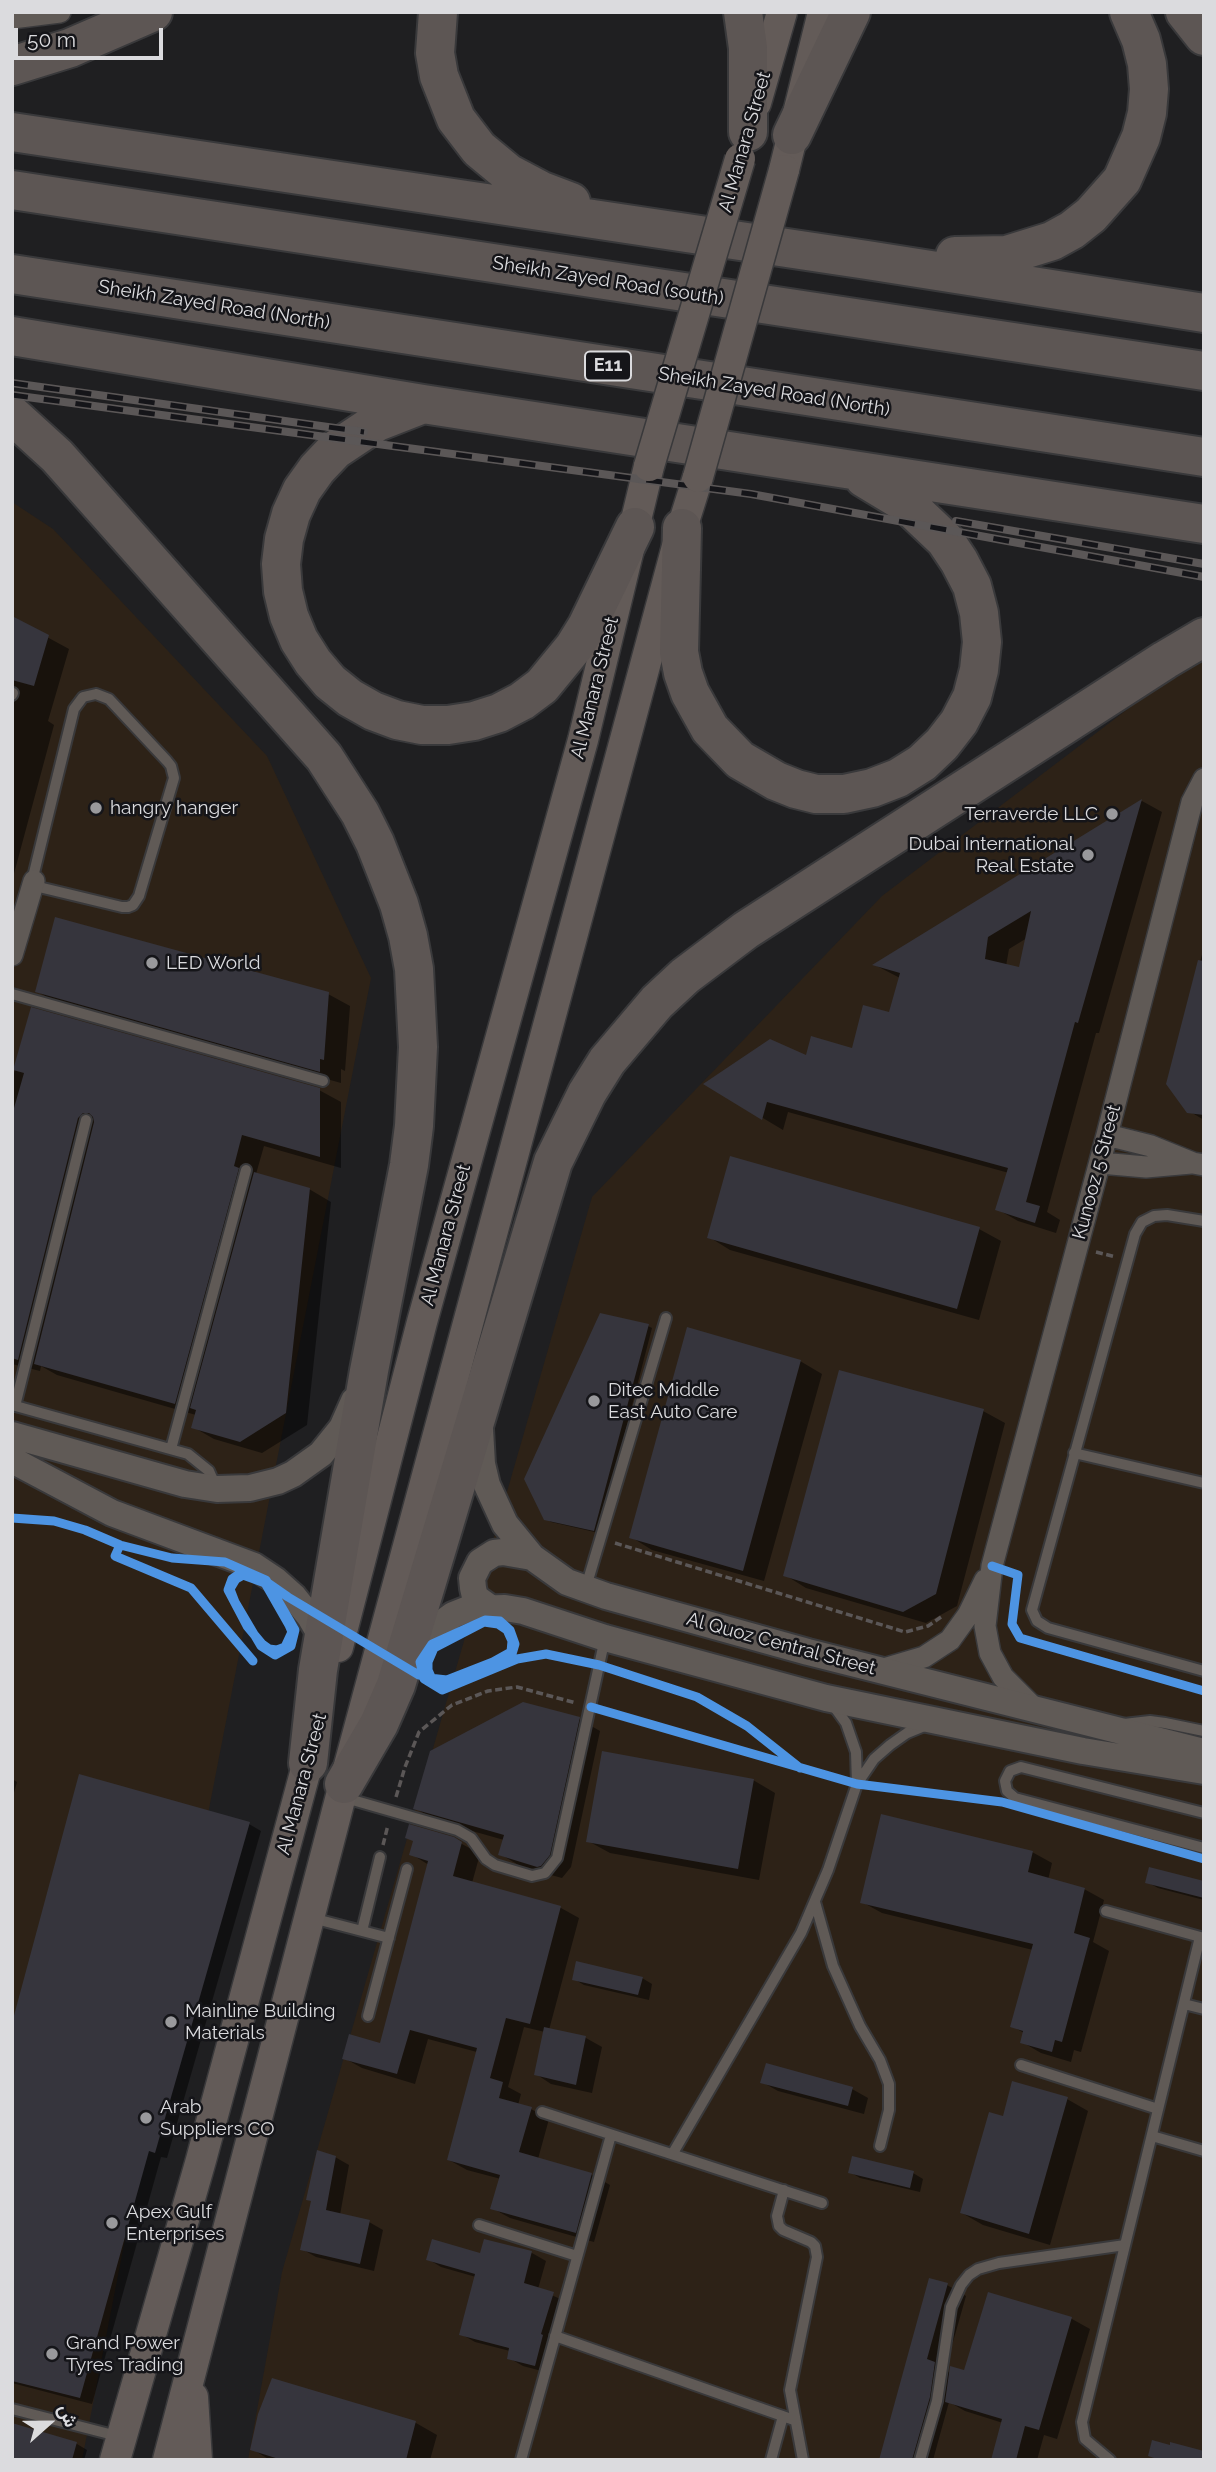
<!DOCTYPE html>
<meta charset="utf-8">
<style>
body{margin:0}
#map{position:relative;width:1216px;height:2472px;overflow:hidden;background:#1f1f21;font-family:Raleway,Vazirmatn,sans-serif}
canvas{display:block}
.frame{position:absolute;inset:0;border:14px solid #dbdbde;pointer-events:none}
.north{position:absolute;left:14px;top:2388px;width:70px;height:70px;-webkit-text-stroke:5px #151519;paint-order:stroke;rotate:69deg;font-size:19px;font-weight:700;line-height:28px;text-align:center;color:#dbdbde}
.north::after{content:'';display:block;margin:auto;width:24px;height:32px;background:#dbdbde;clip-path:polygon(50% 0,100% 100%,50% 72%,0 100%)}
.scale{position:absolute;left:14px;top:28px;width:149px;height:32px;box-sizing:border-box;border:4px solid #dbdbde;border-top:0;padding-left:9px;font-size:21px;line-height:24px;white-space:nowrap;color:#dbdbde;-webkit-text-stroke:5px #151519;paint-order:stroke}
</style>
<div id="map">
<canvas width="1216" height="2472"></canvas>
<div class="frame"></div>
<div class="north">ش</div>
<div class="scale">50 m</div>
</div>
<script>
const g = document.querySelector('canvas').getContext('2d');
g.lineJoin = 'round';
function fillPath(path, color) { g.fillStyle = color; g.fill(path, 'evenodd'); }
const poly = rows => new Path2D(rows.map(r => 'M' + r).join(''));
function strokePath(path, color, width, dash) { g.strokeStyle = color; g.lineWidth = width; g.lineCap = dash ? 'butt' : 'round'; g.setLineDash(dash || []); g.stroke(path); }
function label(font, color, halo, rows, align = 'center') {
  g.font = font + ' Raleway,sans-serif'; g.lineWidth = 5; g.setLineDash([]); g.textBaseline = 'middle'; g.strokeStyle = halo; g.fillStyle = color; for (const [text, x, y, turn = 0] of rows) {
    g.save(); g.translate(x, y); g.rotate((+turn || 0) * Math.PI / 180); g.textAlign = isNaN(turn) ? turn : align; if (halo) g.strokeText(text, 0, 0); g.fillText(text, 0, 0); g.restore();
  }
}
const commercial = poly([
 [12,502,53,529,267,756,371,978,82,2460,12,2460],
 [1204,651,1204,2460,248,2460,282,2272,592,1197,882,896]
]);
const shadow = poly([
 [12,618,69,649,48,721,54,725,12,881],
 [1142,801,1162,812,1099,1033,1096,1033,1047,1212,1060,1220,1056,1233,1018,1221,997,1209,1009,1173,788,1112,783,1130,706,1084,807,1058,853,1050,890,1014,900,978,875,965],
 [1027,938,1020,969,1006,966,1009,949],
 [1204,947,1204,1120,1189,1111,1168,1083],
 [37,991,328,994,350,1006,345,1071,341,1069,341,1083,58,1004],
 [32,1010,319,1090,341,1102,341,1168,264,1146,256,1174,309,1189,331,1202,307,1425,262,1453,214,1439,193,1427,196,1415,57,1375,41,1366,40,1371,12,1364,12,1073,14,1073],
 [979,1229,1001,1241,979,1320,730,1250,709,1237],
 [648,1326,652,1328,599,1533,551,1522,546,1519],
 [800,1361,822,1374,764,1581,652,1550,631,1537],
 [983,1411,1005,1423,957,1606,926,1623,806,1588,785,1575],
 [579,1719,600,1731,571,1867,562,1878,522,1867,500,1854,504,1840,437,1821,415,1808],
 [12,1779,17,1782,12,1800],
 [753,1780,775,1793,759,1880,610,1853,588,1841],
 [249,1824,261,1831,167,2158,161,2157,92,2404,12,2383,12,2027],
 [453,1839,480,1854,472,1883,561,1908,579,1918,549,2030,586,2038,602,2047,592,2093,551,2084,536,2074,545,2032,524,2027,508,2087,521,2094,518,2105,531,2109,549,2119,538,2159,592,2175,610,2185,594,2242,510,2218,492,2208,501,2179,467,2170,449,2160,477,2052,428,2039,415,2084,362,2068,344,2058,381,2045,429,1865,411,1854],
 [1032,1852,1052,1863,1048,1880,1084,1889,1104,1900,1093,1942,1109,1951,1081,2052,1074,2050,1071,2062,1041,2053,1022,2042,1024,2033,1012,2026,1033,1950,882,1913,862,1902],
 [1147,1882,1204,1883,1204,1900,1158,1888],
 [642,1978,652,1984,649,2000,584,1985,574,1979],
 [762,2082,852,2089,868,2098,864,2114,778,2091],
 [1067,2099,1088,2111,1050,2245,983,2225,962,2213,1004,2118],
 [335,2157,349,2165,340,2215,369,2222,383,2230,374,2271,316,2257,302,2249],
 [850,2172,913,2173,923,2179,920,2192,860,2178],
 [485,2241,532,2253,546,2261,538,2289,567,2302,549,2373,523,2366,509,2358,510,2351,475,2342,461,2334,476,2277,441,2267,428,2259,481,2255],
 [947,2285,966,2296,945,2370,951,2373,966,2372,989,2294,1072,2319,1090,2329,1057,2439,1044,2435,1037,2460,993,2460,1003,2423,965,2411,949,2402,933,2460,881,2460],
 [273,2380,416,2423,437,2435,430,2460,270,2460,252,2449],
 [12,2425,77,2444,87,2450,84,2460,12,2460]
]);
const building = poly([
 [12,616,49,635,34,686,12,680],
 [1142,799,1078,1023,1075,1022,1026,1202,1040,1206,1035,1223,995,1210,1008,1168,767,1102,762,1120,703,1084,770,1039,806,1055,811,1036,852,1048,863,1005,889,1012,900,973,872,965],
 [1031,911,1019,967,985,959,988,937],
 [55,917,329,992,324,1060,320,1059,320,1072,35,992],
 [1198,960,1204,961,1204,1115,1187,1113,1166,1084],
 [31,1007,320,1088,320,1157,242,1135,234,1166,239,1168,175,1404,34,1364,94,1122,93,1117,89,1113,83,1113,78,1118,18,1360,12,1358,12,1115,24,1073,13,1070],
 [730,1156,980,1227,957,1309,707,1238],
 [254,1172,310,1188,286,1413,240,1442,191,1428,196,1410,190,1408],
 [600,1313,649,1324,594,1531,544,1520,524,1479],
 [687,1327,801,1360,743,1571,629,1538],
 [839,1370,984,1409,936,1594,903,1612,783,1576],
 [523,1702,580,1717,550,1855,541,1866,537,1867,498,1855,504,1835,413,1809,430,1751],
 [602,1751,754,1779,738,1869,586,1842],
 [79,1774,250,1822,155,2153,149,2151,80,2398,12,2381,12,2023],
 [881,1814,1033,1851,1028,1872,1085,1888,1074,1933,1090,1938,1062,2042,1055,2040,1052,2052,1020,2043,1023,2031,1010,2027,1033,1944,860,1903],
 [409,1824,454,1837,462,1842,453,1876,561,1906,530,2024,506,2018,490,2078,503,2082,499,2098,532,2107,519,2152,592,2173,576,2233,490,2209,500,2175,447,2160,477,2048,410,2030,397,2074,342,2059,349,2034,380,2043,428,1861,409,1855,413,1841,405,1838],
 [1149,1867,1204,1881,1204,1898,1145,1883],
 [576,1961,643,1977,638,1995,572,1980],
 [544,2027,586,2036,576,2085,534,2075],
 [766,2063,853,2087,848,2106,760,2083],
 [1012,2081,1068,2097,1029,2234,960,2213,989,2112,1003,2116],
 [317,2150,336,2156,326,2210,370,2220,360,2264,300,2250,311,2201,306,2200],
 [852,2156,914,2171,910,2188,848,2173],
 [432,2239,480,2253,484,2239,532,2251,524,2283,554,2292,541,2334,543,2335,535,2366,507,2359,509,2348,459,2335,475,2274,426,2260],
 [929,2278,948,2283,927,2359,935,2362,930,2397,912,2460,879,2460],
 [988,2292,1072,2317,1039,2430,1025,2426,1016,2460,991,2460,1002,2419,945,2402,950,2366,964,2370],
 [272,2378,416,2421,406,2460,282,2460,250,2450,258,2414],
 [12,2423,77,2442,72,2460,12,2460],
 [1152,2440,1170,2445,1170,2442,1204,2451,1204,2460,1160,2460,1148,2456]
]);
const path = poly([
 [1096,1252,1116,1257],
 [615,1543,905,1632,928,1626,941,1617],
 [603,1711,800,1768],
 [396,1797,405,1767,419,1732,452,1705,488,1691,517,1687,576,1703],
 [383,1845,388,1825]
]);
const service = poly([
 [96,694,109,699,167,761,171,766,174,778,139,896,133,905,128,907,122,907,43,888,36,884,33,877,74,709,83,697,96,694],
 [12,695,13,693],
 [12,994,323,1081],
 [1204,1221,1167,1215,1154,1216,1142,1222,1135,1234,1032,1610,1037,1621,1048,1628,1204,1671],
 [12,1405,188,1454,209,1471,216,1487],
 [15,1406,86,1120],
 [171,1449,246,1170],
 [1074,1453,1204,1483],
 [586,1587,666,1318],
 [833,1705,846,1723,856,1752,857,1784],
 [1124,1724,1150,1721,1165,1723,1204,1731],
 [342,1797,457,1830,471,1838,486,1859,495,1865,532,1876,545,1873,557,1858,605,1638],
 [1204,1813,1021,1767,1010,1771,1005,1781,1007,1791,1015,1798,1204,1848],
 [815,1902,833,1966,860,2026,880,2060,889,2084,889,2110,880,2146],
 [1106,1911,1204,1938],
 [312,1918,389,1938],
 [362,1931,380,1857],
 [1184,2004,1204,2009],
 [368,2016,407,1869],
 [1021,2065,1158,2109],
 [542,2112,822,2203],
 [1152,2136,1204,2151],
 [673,2153,801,1933,828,1870,857,1784,874,1759,890,1745,907,1733,929,1724],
 [784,2190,777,2216,779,2226,783,2230,811,2242,815,2246,817,2257,790,2390,803,2460],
 [479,2225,577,2256],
 [555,2336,794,2420],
 [12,2409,121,2437],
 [521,2460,611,2135],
 [771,2460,783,2416],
 [920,2460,937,2401,951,2307,961,2285,969,2275,978,2269,999,2263,1125,2245],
 [1110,2460,1085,2439,1082,2422,1200,1937]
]);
const minor = poly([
 [12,18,60,12],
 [12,955,34,881],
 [1107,1135,1151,1146,1193,1163,1204,1165],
 [1100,1163,1146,1167,1191,1163],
 [880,1670,924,1657,950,1640,968,1615,985,1580],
 [1036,1710,1003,1677,990,1653,985,1626,992,1566,1107,1135,1192,802,1204,779]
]);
const tertiary = poly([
 [480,1429,482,1464,487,1485,505,1524,532,1557,567,1582,606,1596,808,1652,1204,1752],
 [12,1435,185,1484,217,1489,250,1488,278,1481,293,1474,321,1454,342,1428,354,1401],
 [12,1460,112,1513,254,1566,275,1580,294,1597,310,1617,323,1639],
 [489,1607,475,1597,473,1588,472,1578,480,1562,494,1553,503,1552,532,1557],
 [413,1652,420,1639,453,1615,468,1609,505,1608,523,1611,605,1638,826,1698,1083,1751,1204,1771]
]);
const secondary = poly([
 [756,103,782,12],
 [784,170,823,12],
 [338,1647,422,1322,583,740,649,466],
 [193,2397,197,2460],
 [115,2460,201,2160,313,1743],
 [168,2460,344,1784,682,528,698,477]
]);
const motorway = poly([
 [438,12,435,53,439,76,456,119,479,149,508,173,542,191,571,202],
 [743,12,748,48,748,132],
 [1185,12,1204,36],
 [12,66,70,48,153,12],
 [12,132,867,260,1204,313],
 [792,135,851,12],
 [12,190,1204,371],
 [955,256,1007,255,1052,241,1072,230,1091,215,1122,180,1141,137,1147,113,1149,89,1147,64,1141,40,1129,12],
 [12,274,1204,457],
 [12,336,423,404,1204,524],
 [423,404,377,422,335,450,317,469,302,490,291,514,284,539,281,564,283,591,289,616,299,640,313,662,330,682,350,698,373,711,397,720,422,725,448,725,474,721,499,713,522,701,542,686,574,647,587,626,635,527],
 [12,415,57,456,324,757,360,813,375,843,399,904,408,936,414,969,418,1047,414,1126,409,1165,369,1371,318,1670,308,1763],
 [682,528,679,652,683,673,690,693,710,729,740,760,776,781,796,789,816,794,844,794,872,788,898,778,922,763,942,744,959,722,972,697,979,670,982,642,979,613,972,586,959,561,945,540,907,504,864,478],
 [344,1784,379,1724,396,1685,553,1162,587,1093,607,1061,657,1002,685,976,746,930,1165,660,1204,637]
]);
const rail = poly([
 [12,383,364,432],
 [12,395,751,494,1204,577],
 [956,521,1204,564]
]);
const secondaryBridge = poly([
 [649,466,740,159],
 [698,477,784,170]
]);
const cycleway = poly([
 [12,1518,54,1521,85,1530,120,1545,115,1556,191,1588,253,1661],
 [120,1545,172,1558,225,1562,266,1580,295,1630,291,1646,275,1655,261,1646,235,1602,230,1589,236,1579,243,1575,265,1583,289,1625,292,1632,285,1647,277,1650,269,1649,262,1644,247,1626,228,1590,232,1579,242,1572,265,1581,288,1597,412,1671,419,1675,429,1678,447,1680,493,1662,511,1652,512,1641,507,1630,498,1624,484,1622,434,1648,428,1662,428,1670,432,1679,437,1682,448,1682,471,1676,495,1666,512,1654,515,1644,510,1630,500,1621,485,1620,432,1644,420,1662,424,1679,442,1690,517,1659,546,1654,599,1665,697,1697,747,1726,800,1768],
 [992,1566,1018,1575,1012,1624,1020,1638,1204,1691],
 [591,1707,857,1784,1002,1802,1204,1859]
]);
const markers = [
 [96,808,7,"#99999c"],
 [1112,814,7,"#99999c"],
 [1088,855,7,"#99999c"],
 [152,963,7,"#99999c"],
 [594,1401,7,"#99999c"],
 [171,2022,7,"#99999c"],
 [146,2118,7,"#99999c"],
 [112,2223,7,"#99999c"],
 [52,2354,7,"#99999c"]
];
const shields = [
 [608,366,46]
];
const shieldNames = [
 ["E11",608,366]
];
const streetNames = [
 ["Al Manara Street",745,142,-74],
 ["Sheikh Zayed Road (south)",608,281,9],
 ["Sheikh Zayed Road (North)",214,305,9],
 ["Sheikh Zayed Road (North)",774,392,9],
 ["Al Manara Street",595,688,-76],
 ["Kunooz 5 Street",1097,1172,-75],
 ["Al Manara Street",446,1235,-75],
 ["Al Quoz Central Street",781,1644,15],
 ["Al Manara Street",302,1784,-75]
];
const poiNames = [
 ["hangry hanger",110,808],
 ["Terraverde LLC",1098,814,"right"],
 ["Dubai International",1074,844,"right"],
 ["Real Estate",1074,866,"right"],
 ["LED World",166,963],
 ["Ditec Middle",608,1390],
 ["East Auto Care",608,1412],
 ["Mainline Building",185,2011],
 ["Materials",185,2033],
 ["Arab",160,2107],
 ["Suppliers CO",160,2129],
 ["Apex Gulf",126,2212],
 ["Enterprises",126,2234],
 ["Grand Power",66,2343],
 ["Tyres Trading",66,2365]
];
fillPath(commercial, '#2d2217');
fillPath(shadow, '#0007');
fillPath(building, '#36353d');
strokePath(service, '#39393b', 14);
strokePath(minor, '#39393b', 24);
strokePath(tertiary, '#39393b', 30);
strokePath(secondary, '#39393b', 33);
strokePath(motorway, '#39393b', 42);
strokePath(path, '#5b5757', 3.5, [7, 3.5]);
strokePath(service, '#605a56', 10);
strokePath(minor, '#605a56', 21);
strokePath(tertiary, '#605a56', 26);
strokePath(secondary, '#635b58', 30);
strokePath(motorway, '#5d5654', 38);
strokePath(rail, '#5b5757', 8);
strokePath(rail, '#151519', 5, [16]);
strokePath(secondaryBridge, '#39393b', 33, []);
strokePath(secondaryBridge, '#635b58', 30);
strokePath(cycleway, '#4d94e3', 9);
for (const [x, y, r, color] of markers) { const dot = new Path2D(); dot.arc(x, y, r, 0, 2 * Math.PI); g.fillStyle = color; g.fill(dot); strokePath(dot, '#151519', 2.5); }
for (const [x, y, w] of shields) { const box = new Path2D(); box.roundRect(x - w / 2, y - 14.5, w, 29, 5); g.fillStyle = '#151519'; g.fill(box); strokePath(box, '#dbdbde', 2); }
label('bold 18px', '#dbdbde', null, shieldNames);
label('19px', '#dbdbde', '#151519', streetNames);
label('19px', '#dbdbde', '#151519', poiNames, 'left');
</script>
